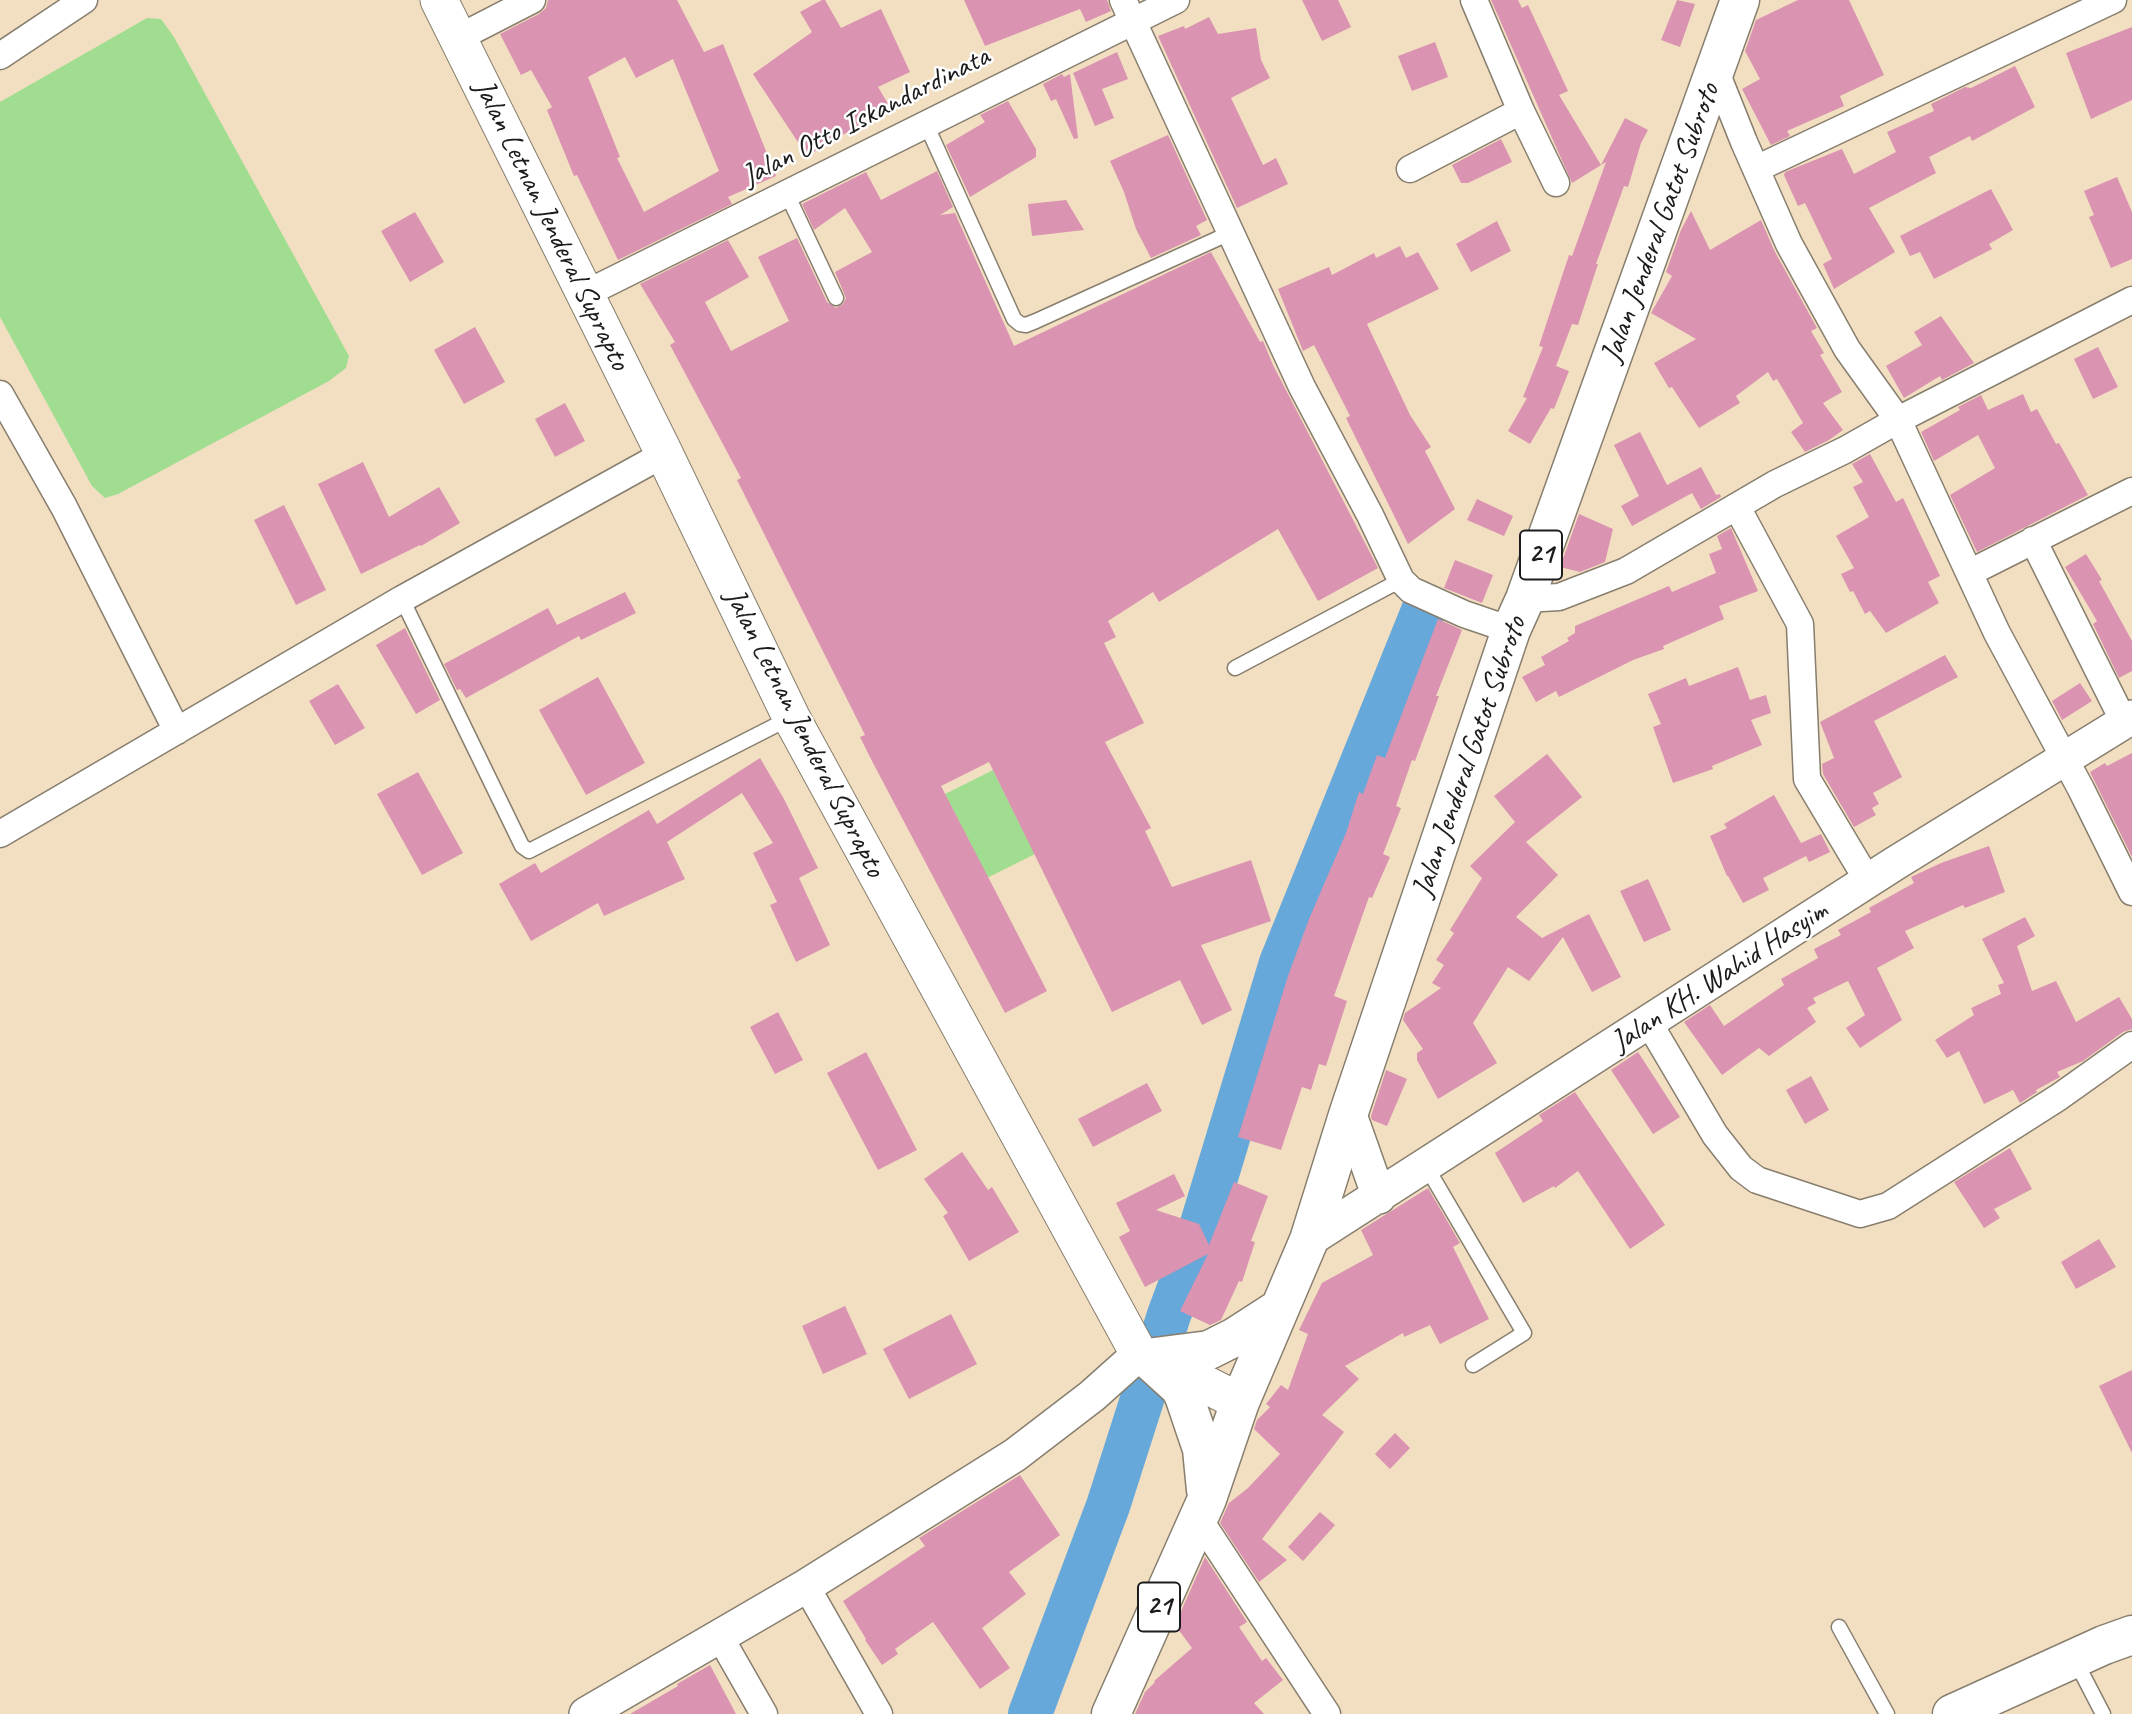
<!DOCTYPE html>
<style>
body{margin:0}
canvas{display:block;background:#f2dfc1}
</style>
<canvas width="2132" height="1714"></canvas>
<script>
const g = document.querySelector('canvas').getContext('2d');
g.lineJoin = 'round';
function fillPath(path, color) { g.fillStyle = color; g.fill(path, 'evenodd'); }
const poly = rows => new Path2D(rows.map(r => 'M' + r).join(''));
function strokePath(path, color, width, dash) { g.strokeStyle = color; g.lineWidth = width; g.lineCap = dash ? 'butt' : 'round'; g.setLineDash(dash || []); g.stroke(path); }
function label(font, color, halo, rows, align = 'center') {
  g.font = font + ' Caveat,sans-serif'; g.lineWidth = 5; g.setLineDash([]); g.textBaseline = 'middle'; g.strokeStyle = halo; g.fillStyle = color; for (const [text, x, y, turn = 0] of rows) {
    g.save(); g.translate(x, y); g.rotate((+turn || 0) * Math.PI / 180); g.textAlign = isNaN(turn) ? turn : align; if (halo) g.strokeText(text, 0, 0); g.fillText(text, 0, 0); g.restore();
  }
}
const green = poly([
 [147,18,161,19,174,37,349,356,346,368,329,381,118,494,105,498,92,486,0,317,0,102],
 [993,770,1035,854,987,878,945,794]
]);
const river = poly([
 [1030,1714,1108,1506,1169,1315,1198,1237,1281,963,1425,606]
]);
const building = poly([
 [548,0,677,0,704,52,723,44,776,176,728,197,732,204,618,260,577,175,574,176,547,110,552,107,531,70,521,75,500,34,539,14,546,8],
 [625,57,636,78,673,59,719,171,644,212,617,158,620,157,588,77],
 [822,0,825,0,841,28,881,9,910,72,878,87,890,107,807,156,753,74,812,32,800,12],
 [964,0,1107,0,1111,11,1086,22,1080,9,985,46],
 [1302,0,1338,0,1351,27,1322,41],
 [1491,0,1518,0,1522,8,1528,5,1568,91,1559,95,1601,165,1625,118,1648,130,1641,143,1628,187,1624,186,1596,264,1598,264,1578,325,1572,324,1556,366,1569,371,1554,409,1551,408,1530,444,1508,431,1527,398,1523,397,1543,347,1539,346,1569,255,1572,256,1606,162,1572,183],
 [1677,0,1695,4,1680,47,1661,40],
 [1798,0,1849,0,1884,75,1840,96,1844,106,1787,131,1790,136,1771,145,1742,89,1760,79,1745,51,1756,20],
 [1209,17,1218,34,1256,28,1261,60,1270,78,1231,98,1263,165,1276,158,1288,184,1237,208,1158,36,1184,26,1185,29],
 [2132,27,2132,100,2091,119,2066,53],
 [1435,42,1448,77,1412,91,1398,56],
 [1117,52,1128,79,1102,89,1114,118,1095,126,1073,73],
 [2015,66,2035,107,1972,141,1970,136,1929,157,1936,173,1869,208,1895,252,1834,289,1823,264,1832,259,1805,203,1798,206,1784,175,1785,172,1842,149,1854,174,1896,152,1887,132,1934,111,1931,104,1965,87,1971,88],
 [1062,74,1064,77,1070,74,1078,138,1074,139,1056,99,1051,101,1043,84],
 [1008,101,1036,149,1036,157,970,197,946,145,985,122,980,115],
 [1168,135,1207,220,1196,226,1201,235,1151,258,1136,229,1124,192,1110,161],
 [1501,139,1512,162,1468,183,1461,183,1452,165],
 [937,171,953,207,940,215,955,213,1014,346,1211,252,1260,342,1263,341,1273,365,1378,568,1318,601,1278,529,1159,602,1153,592,1108,621,1116,637,1104,643,1144,723,1105,742,1151,828,1145,831,1172,887,1251,860,1271,921,1201,945,1232,1010,1202,1025,1180,980,1112,1012,989,762,941,786,1047,991,1005,1013,873,763,860,737,865,735,737,480,741,478,670,345,675,342,640,284,728,240,749,277,705,302,731,351,789,321,758,257,797,238,827,302,836,308,843,304,846,298,835,272,872,252,845,208,814,230,802,204,866,172,881,200],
 [2117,177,2132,212,2132,259,2111,268,2089,217,2094,215,2084,191],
 [1991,189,2013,230,1989,244,1992,249,1934,279,1920,252,1910,256,1900,236],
 [1066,200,1084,230,1032,236,1028,204],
 [1691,211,1710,250,1761,220,1775,252,1817,328,1811,331,1824,353,1820,355,1842,392,1823,403,1843,430,1829,440,1805,452,1791,432,1803,423,1777,379,1773,381,1768,372,1736,396,1740,403,1699,428,1672,387,1669,388,1654,363,1696,339,1651,313,1672,276,1666,272,1681,230],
 [415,212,444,262,410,282,381,231],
 [1497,221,1511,251,1471,272,1456,244],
 [1400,246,1406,258,1418,252,1439,289,1367,324,1410,415,1431,447,1425,451,1455,509,1408,544,1346,418,1350,416,1314,345,1303,351,1278,289,1329,267,1332,275,1374,253,1376,258],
 [1941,316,1974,363,1942,380,1940,376,1904,398,1886,366,1922,345,1914,332],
 [475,327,505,382,464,404,434,350],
 [2098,347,2118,387,2093,399,2074,359],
 [2023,394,2031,412,2037,409,2056,444,2059,443,2088,495,1977,552,1950,495,1995,468,1978,435,1934,461,1921,432,1960,410,1958,407,1981,395,1988,410],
 [565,403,585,441,555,457,535,419],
 [1640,432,1667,485,1701,467,1716,495,1720,494,1721,497,1701,509,1692,493,1632,526,1621,506,1639,496,1614,445],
 [1870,454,1896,502,1903,498,1940,576,1928,582,1939,603,1886,633,1870,611,1865,614,1853,591,1850,592,1841,574,1854,568,1836,536,1869,517,1853,487,1863,482,1852,464],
 [363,462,389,517,439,487,460,523,421,546,420,545,361,574,318,484],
 [1477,499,1513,516,1504,536,1467,520],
 [284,505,326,590,296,605,254,520],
 [1579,514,1613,529,1605,562,1580,572,1560,567],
 [1731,528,1758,591,1719,606,1724,619,1663,646,1664,649,1633,660,1559,697,1556,691,1536,702,1522,677,1545,665,1541,657,1569,641,1567,638,1575,633,1575,626,1669,586,1672,592,1716,573,1709,554,1722,549,1717,536],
 [2086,554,2102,580,2099,581,2132,641,2132,671,2119,678,2093,624,2097,621,2065,567],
 [1455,560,1493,575,1482,603,1444,588],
 [625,592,636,613,581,640,579,636,466,698,460,689,457,690,444,664,548,608,557,625],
 [1438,619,1462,630,1436,696,1439,696,1415,761,1412,760,1396,806,1401,808,1383,854,1390,857,1372,898,1369,897,1334,996,1347,1001,1326,1066,1319,1064,1311,1090,1302,1087,1281,1150,1238,1137,1288,976,1309,919,1346,833,1359,792,1363,794,1377,755,1385,758],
 [405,628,440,700,416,714,376,645],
 [1945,655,1958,677,1874,721,1902,777,1873,793,1879,804,1872,808,1876,815,1854,827,1823,774,1822,764,1834,758,1820,722],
 [1738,667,1750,700,1766,695,1771,713,1751,720,1762,745,1712,766,1713,769,1673,783,1653,727,1661,724,1648,694,1686,678,1689,686],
 [598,677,645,763,586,795,539,710],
 [2080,683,2092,701,2062,720,2052,701],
 [338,684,365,728,335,745,309,701],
 [2132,753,2132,857,2090,772,2105,763,2107,766],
 [1547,754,1582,797,1526,842,1558,875,1516,917,1542,938,1589,914,1621,977,1592,992,1563,937,1529,981,1508,967,1473,1023,1497,1063,1438,1099,1417,1060,1417,1053,1423,1049,1403,1020,1405,1013,1441,988,1432,983,1444,965,1436,960,1454,933,1450,930,1482,878,1470,866,1515,822,1494,796],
 [760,758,784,799,818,868,799,878,830,945,796,962,770,905,777,902,753,853,773,843,742,793,667,842,685,879,604,916,598,903,531,941,499,884,535,863,541,873,649,810,657,824],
 [418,772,463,853,422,875,377,794],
 [1774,795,1801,843,1821,834,1830,852,1809,862,1806,856,1763,878,1769,890,1743,903,1728,876,1727,876,1710,836,1727,828,1724,824],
 [1989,846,2005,892,1965,908,1963,905,1905,931,1914,948,1877,968,1902,1020,1860,1048,1846,1028,1865,1015,1848,981,1813,998,1816,1003,1807,1008,1816,1022,1769,1056,1759,1048,1722,1075,1684,1022,1710,1005,1724,1026,1784,985,1781,979,1818,958,1814,949,1841,935,1838,930,1871,912,1869,908,1914,883,1911,877,1941,863],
 [1648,879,1671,930,1644,942,1620,891],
 [2025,917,2035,936,2017,946,2032,991,2056,981,2076,1022,2119,997,2132,1019,2132,1029,2123,1032,2083,1061,2057,1072,2060,1077,2036,1090,2037,1092,2020,1103,2013,1090,1984,1104,1959,1051,1947,1058,1935,1040,1974,1015,1971,1008,2001,994,1998,985,2004,983,1982,939],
 [778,1012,803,1060,775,1074,750,1027],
 [866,1052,917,1150,878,1170,827,1073],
 [1638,1052,1680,1117,1653,1134,1611,1070],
 [1386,1070,1407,1079,1387,1126,1372,1120,1371,1116],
 [1811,1076,1829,1110,1805,1124,1786,1090],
 [1147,1083,1162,1111,1093,1147,1078,1119],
 [1575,1092,1665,1225,1630,1249,1578,1171,1555,1188,1554,1186,1523,1203,1495,1153,1543,1121,1539,1115],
 [2010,1148,2032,1189,1994,1209,2000,1218,1984,1228,1954,1182],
 [962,1152,988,1190,992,1187,1019,1232,969,1261,943,1216,948,1213,924,1179],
 [1174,1174,1185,1196,1156,1210,1199,1224,1209,1245,1234,1182,1268,1196,1251,1241,1255,1242,1242,1282,1239,1281,1221,1320,1210,1325,1180,1311,1208,1254,1145,1287,1119,1237,1130,1231,1116,1203],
 [1428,1188,1460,1243,1453,1247,1489,1319,1440,1344,1430,1325,1404,1337,1403,1333,1345,1366,1359,1379,1322,1415,1344,1432,1262,1539,1287,1560,1259,1582,1220,1523,1229,1503,1248,1488,1280,1454,1254,1429,1257,1420,1270,1407,1266,1404,1281,1385,1288,1390,1308,1334,1299,1330,1322,1283,1373,1255,1361,1230],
 [2099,1239,2116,1267,2076,1289,2061,1262],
 [845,1306,867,1354,823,1374,802,1326],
 [951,1314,977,1364,909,1399,883,1349],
 [2132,1370,2132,1453,2099,1386],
 [1395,1433,1410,1448,1390,1469,1375,1454],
 [1020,1475,1060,1535,1009,1572,1026,1594,982,1628,1010,1668,980,1689,933,1622,895,1649,898,1654,882,1665,865,1640,866,1639,843,1601,925,1546,919,1538],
 [1320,1512,1335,1525,1303,1561,1288,1547],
 [1205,1557,1247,1622,1239,1627,1262,1661,1266,1658,1283,1680,1254,1703,1264,1714,1135,1714,1145,1692,1155,1682,1154,1681,1192,1648,1175,1625],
 [710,1665,736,1714,630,1714,678,1686,677,1684]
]);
const service = poly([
 [926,124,1014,319,1020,324,1026,325,1036,321,1230,233],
 [787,194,836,298],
 [402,599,522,846,529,851,790,718],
 [1235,668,1401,580],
 [1426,1166,1524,1333,1473,1365],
 [1839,1627,1887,1714],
 [2075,1660,2103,1714]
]);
const minor = poly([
 [1123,0,1302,387,1370,515,1401,580,1411,590,1464,614,1511,630],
 [1474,0,1521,111,1556,183],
 [458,38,532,0],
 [0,56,84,0],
 [1716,72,1744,142,1789,244,1847,349,1898,420,1997,633,2081,789,2132,892],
 [1410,169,1521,111],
 [1756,169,2113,0],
 [585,294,1176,0],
 [0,394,64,507,177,731],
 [1737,507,1800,624,1807,779,1868,881],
 [2033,540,2124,722],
 [1969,573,2132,491],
 [1525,599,1559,597,1626,571,1775,484,1845,450,1898,420,2132,300],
 [0,834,402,599,664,454],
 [1649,1023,1715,1135,1741,1168,1757,1180,1860,1214,1888,1206,2059,1097,2132,1045],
 [1199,1519,1327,1714],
 [806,1586,879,1714],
 [720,1637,764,1714]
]);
const tertiary = poly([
 [1349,1112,1379,1197],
 [1309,1240,1894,864,2132,717],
 [586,1714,806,1586,1015,1455,1092,1396,1139,1354]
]);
const secondary = poly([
 [439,0,661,447,791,717,1139,1354,1183,1373,1240,1402]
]);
const trunk = poly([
 [1147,1358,1180,1388,1184,1396,1202,1449,1206,1490],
 [1147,1358,1209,1350,1235,1337,1280,1308],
 [1111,1714,1207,1499,1240,1402,1309,1240,1349,1112,1511,630,1525,599,1740,0],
 [1952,1714,2104,1645,2132,1635]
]);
const shields = [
 [1541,555,42],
 [1159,1607,42]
];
const shieldNames = [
 ["21",1541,555],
 ["21",1159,1607]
];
const streetNames = [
 ["Jalan Otto Iskandardinata",866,117,-27],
 ["Jalan Jenderal Gatot Subroto",1661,223,-70],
 ["Jalan Letnan Jenderal Suprapto",551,225,64],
 ["Jalan Letnan Jenderal Suprapto",804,733,63],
 ["Jalan Jenderal Gatot Subroto",1470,757,-71],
 ["Jalan KH. Wahid Hasyim",1720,977,-33]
];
fillPath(green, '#a1dd91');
strokePath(river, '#66a8da', 44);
fillPath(building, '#da93b0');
strokePath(service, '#877e6e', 17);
strokePath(minor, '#877e6e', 29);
strokePath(tertiary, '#877e6e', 36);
strokePath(secondary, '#877e6e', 39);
strokePath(trunk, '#877e6e', 41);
strokePath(service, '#fff', 14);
strokePath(minor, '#fff', 26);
strokePath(tertiary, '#fff', 33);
strokePath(secondary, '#fff', 37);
strokePath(trunk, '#fff', 38);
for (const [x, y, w] of shields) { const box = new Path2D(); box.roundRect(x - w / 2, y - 24.5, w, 49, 5); g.fillStyle = '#fff'; g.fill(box); strokePath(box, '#1c1c1c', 2); }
label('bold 28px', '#1c1c1c', null, shieldNames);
label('30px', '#1c1c1c', '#fff', streetNames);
</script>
